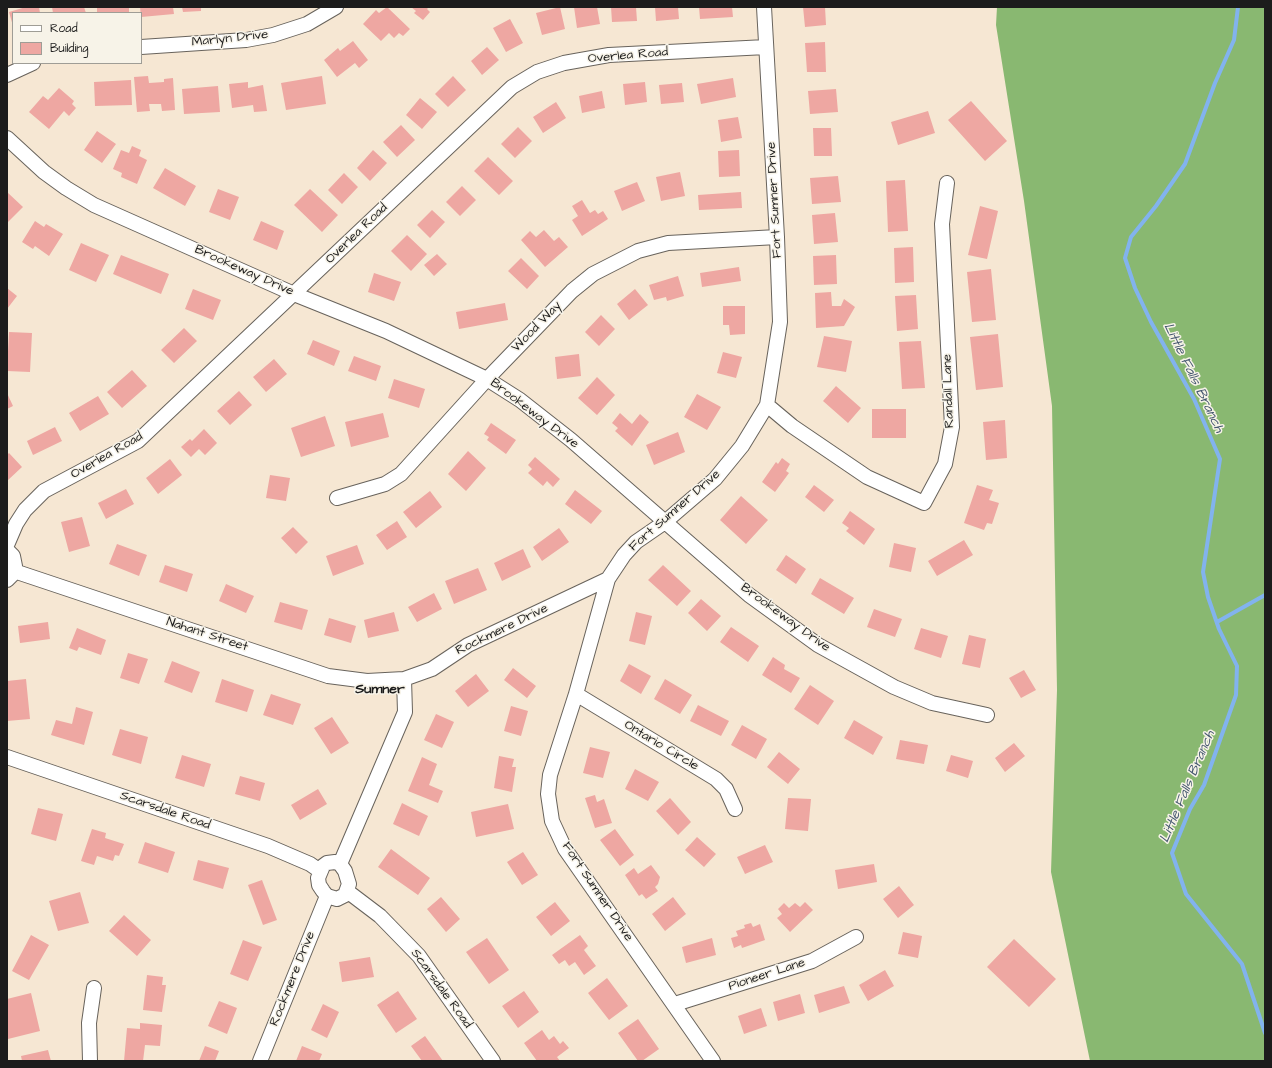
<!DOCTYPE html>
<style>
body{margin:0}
#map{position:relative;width:1272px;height:1068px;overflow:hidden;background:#f6e7d3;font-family:"Architects Daughter",sans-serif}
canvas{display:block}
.frame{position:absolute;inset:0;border:8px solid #1c1c1c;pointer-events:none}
.legend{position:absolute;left:12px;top:12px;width:130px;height:52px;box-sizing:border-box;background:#f7f3e8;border:1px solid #9f9d96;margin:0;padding:5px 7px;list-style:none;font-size:12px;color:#1c1c1c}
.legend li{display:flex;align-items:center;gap:8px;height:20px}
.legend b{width:20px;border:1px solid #9f9d96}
</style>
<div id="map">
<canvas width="1272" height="1068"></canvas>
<div class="frame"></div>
<ul class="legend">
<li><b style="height:5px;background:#fff"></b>Road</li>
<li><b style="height:11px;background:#eea7a2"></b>Building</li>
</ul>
</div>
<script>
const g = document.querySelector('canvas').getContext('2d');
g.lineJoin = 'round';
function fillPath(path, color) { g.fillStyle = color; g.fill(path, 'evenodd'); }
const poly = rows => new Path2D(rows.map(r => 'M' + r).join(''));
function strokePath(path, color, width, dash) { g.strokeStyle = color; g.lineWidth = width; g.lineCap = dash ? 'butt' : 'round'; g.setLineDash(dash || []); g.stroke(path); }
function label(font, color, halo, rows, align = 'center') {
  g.font = font + ' "Architects Daughter",sans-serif'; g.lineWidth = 3; g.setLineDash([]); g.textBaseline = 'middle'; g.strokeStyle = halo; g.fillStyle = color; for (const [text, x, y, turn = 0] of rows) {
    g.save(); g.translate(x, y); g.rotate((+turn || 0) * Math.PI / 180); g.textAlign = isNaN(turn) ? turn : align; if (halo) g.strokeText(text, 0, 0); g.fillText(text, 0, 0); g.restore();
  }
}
const forest = poly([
 [997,7,1265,7,1265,1061,1090,1061,1051,872,1057,690,1052,406,1024,201,996,25]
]);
const stream = poly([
 [1238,7,1234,40,1215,83,1185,164,1156,206,1131,237,1125,258,1135,288,1151,322,1194,399,1220,459,1203,572,1208,597,1219,629,1237,666,1236,695,1204,785,1190,809,1172,853,1186,894,1242,964,1265,1033],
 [1217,622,1265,595]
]);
const building = poly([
 [26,7,39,7,40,13,13,13,13,26,9,12],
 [52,7,84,7,86,13,53,13],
 [97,7,129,7,129,13,97,13],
 [140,7,173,7,174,14,141,17],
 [182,7,201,7,201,11,183,12],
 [387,7,410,29,403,36,399,33,394,38,389,33,381,41,363,24,376,10,379,13],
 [411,7,429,7,427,9,430,12,423,20,414,13,416,11],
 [560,7,565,29,542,35,536,13],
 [574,7,597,7,600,24,577,28],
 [611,7,636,7,637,21,612,22],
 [655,7,678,7,679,19,656,21],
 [699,7,732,7,733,17,700,19],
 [803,7,825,7,826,25,805,27],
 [510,19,523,43,506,52,493,28],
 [353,41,368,60,359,68,355,63,337,77,324,60,338,48,340,51],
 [825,42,826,72,807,72,805,43],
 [487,47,499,60,482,75,471,61],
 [148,76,149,83,164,82,164,79,173,78,175,110,162,111,161,104,149,104,150,111,137,112,134,77],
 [322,76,326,104,286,110,281,83],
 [453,76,466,90,448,107,435,94],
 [733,78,736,97,701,104,697,84],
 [131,80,132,105,95,106,94,82],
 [248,82,248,88,263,85,267,111,254,112,253,105,232,108,229,84],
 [645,82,647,102,625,105,623,84],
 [682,83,684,102,661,104,659,85],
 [218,86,220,112,184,114,182,89],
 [59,88,74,101,72,104,76,108,69,116,64,111,49,129,29,112,43,96,48,100],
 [836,89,838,112,810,114,808,91],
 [602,91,605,108,582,113,579,96],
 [420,98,437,112,422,129,406,115],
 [971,101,1007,141,985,161,948,120],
 [556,102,566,118,543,133,533,117],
 [928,111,935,133,898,145,891,122],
 [738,117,742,138,721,142,718,120],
 [401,125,415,140,397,157,383,142],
 [518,127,532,141,515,158,501,144],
 [813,128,831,128,832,156,814,156],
 [97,131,116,144,102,163,84,150],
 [132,146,141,150,139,156,147,160,137,184,121,177,122,173,113,169,121,150,129,153],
 [373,150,387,163,370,181,357,168],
 [739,150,740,176,719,177,718,151],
 [488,157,513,181,499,195,474,171],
 [165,168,196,186,185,206,153,188],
 [680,172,685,196,661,201,656,177],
 [344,173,358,187,342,204,328,190],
 [838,176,841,202,812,204,810,178],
 [905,180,908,231,888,232,886,181],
 [637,182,645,201,622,211,614,191],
 [462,186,476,200,460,216,446,202],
 [218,189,239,197,230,220,209,212],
 [310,189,338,215,322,232,294,205],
 [7,192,23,207,7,223],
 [741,192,742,208,699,210,698,195],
 [582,200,590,213,595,210,598,214,603,211,608,219,582,236,572,220,578,216,572,206],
 [980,206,998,211,987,259,968,255],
 [432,210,445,222,430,238,417,225],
 [835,213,838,242,814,244,812,215],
 [35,221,44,227,46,224,63,234,49,256,35,246,33,249,22,242],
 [261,221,284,231,277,250,253,240],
 [544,230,554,241,559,237,568,247,545,267,521,240,530,231,536,237],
 [407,235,427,254,411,271,391,251],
 [81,243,109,255,96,282,69,270],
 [913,247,914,282,895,283,894,248],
 [437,254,447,264,434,276,424,265],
 [121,255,169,274,161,294,113,274],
 [836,255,837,284,814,285,813,256],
 [521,258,539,276,527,289,508,271],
 [739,267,741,281,702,287,700,273],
 [991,269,996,320,972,322,967,272],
 [374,273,401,282,394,301,368,292],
 [678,276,684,296,667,301,666,297,654,300,649,285],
 [7,288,17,296,7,309],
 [193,289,221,300,213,320,185,309],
 [635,289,648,305,629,320,617,304],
 [831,292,832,306,841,306,844,299,855,307,844,326,816,328,815,293],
 [916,295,918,329,897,331,895,296],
 [505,303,508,320,459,329,456,312],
 [723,306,745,306,745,334,730,335,729,325,723,325],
 [601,315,615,329,599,346,585,332],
 [184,328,197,341,174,363,161,350],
 [9,332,32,333,30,372,7,371],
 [998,334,1003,387,976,390,970,337],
 [824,336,852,341,846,372,817,367],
 [313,340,340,351,334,366,307,354],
 [921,341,925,388,902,389,899,342],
 [723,352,742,357,736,378,717,373],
 [579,354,581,376,557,379,555,357],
 [354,356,381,366,376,381,348,371],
 [274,359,287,374,266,392,253,377],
 [132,370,147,386,122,408,107,392],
 [597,377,615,395,597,415,578,398],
 [394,379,425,389,419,408,388,398],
 [836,386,861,408,848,423,823,401],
 [239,391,252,405,230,425,217,411],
 [7,393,13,406,7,409],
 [697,394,721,407,707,430,684,417],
 [98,396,109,414,80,431,69,413],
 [872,409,906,409,906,438,872,438],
 [383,413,389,437,351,447,345,422],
 [620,413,632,424,640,414,649,422,632,446,615,431,618,428,612,423],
 [325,416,335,446,301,457,291,428],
 [1005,420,1007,458,986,460,983,422],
 [491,423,516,440,506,454,487,440,489,437,484,434],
 [55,427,62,441,33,455,27,441],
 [204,429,217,443,205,455,199,449,191,457,181,447,190,439,192,441],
 [678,432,685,452,654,465,646,445],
 [468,451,486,468,466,491,448,474],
 [9,453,22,467,7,481,7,455],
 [535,457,560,479,553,487,547,481,543,486,528,473,532,469,528,465],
 [782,458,790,464,786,471,789,473,775,492,762,482,776,462,778,464],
 [170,459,182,475,158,494,146,478],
 [270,475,290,478,286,501,266,498],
 [814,485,834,500,824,512,805,497],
 [977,485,993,490,989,500,999,503,992,524,987,523,984,530,964,523],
 [126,489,134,504,106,519,98,503],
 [575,490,602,511,591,524,565,504],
 [430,491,442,507,416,528,403,512],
 [741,496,768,520,746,544,720,520],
 [850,511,875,529,864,545,846,531,849,528,842,523],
 [82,517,90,546,69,552,61,522],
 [397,521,407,537,387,550,376,535],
 [293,527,308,542,296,554,281,538],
 [559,528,569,542,542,561,533,547],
 [964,540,973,555,937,576,928,561],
 [894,543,916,548,911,572,889,567],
 [117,544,147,555,139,576,109,564],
 [357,545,364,564,333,576,326,556],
 [523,549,531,567,502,581,494,563],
 [786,555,806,569,796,584,776,570],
 [165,565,193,574,187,592,159,582],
 [663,565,691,591,677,606,648,580],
 [478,568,487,590,454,604,445,581],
 [820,578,854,598,844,614,811,594],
 [226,584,254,596,246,613,219,601],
 [434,593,442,609,417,622,408,607],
 [701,599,721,616,707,631,688,613],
 [280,602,308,610,302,630,274,622],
 [874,609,902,619,895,637,867,627],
 [394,612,399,631,368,638,364,620],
 [636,612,652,616,645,645,629,641],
 [329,618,356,626,351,643,324,635],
 [48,622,50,639,20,643,18,626],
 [731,627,759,646,748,662,720,642],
 [77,628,106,640,101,655,79,647,77,651,69,648],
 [921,628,948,636,941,658,914,649],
 [969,635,986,639,980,668,962,664],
 [128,653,148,659,139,684,120,678],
 [773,657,785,665,784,669,800,678,791,693,762,675],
 [172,661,200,672,192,693,164,682],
 [629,664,651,676,641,694,620,681],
 [513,668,536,686,527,698,504,680],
 [1024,670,1036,690,1021,698,1009,678],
 [476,674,489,691,468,707,455,691],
 [26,679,30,719,7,721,7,681],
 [222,679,254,690,247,712,215,702],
 [665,679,692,695,680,714,654,699],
 [810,685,834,701,818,725,794,709],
 [271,694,301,704,293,725,263,715],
 [698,705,729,721,721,736,690,721],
 [511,706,528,711,521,736,504,731],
 [76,707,93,712,84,745,51,735,56,720,72,724],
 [436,714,454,722,442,748,424,740],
 [332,717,349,743,331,754,314,728],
 [854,720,883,737,873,755,844,738],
 [742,725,767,739,756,759,731,745],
 [120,729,148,737,141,764,112,755],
 [900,740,928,745,924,764,896,759],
 [1014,743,1025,756,1005,772,995,758],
 [590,747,610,752,603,778,583,773],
 [779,752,800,769,788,784,767,767],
 [182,755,211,764,204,787,175,778],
 [951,755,973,761,968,778,946,771],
 [499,756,514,759,512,767,516,767,512,792,494,788],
 [422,757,437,764,429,785,443,791,438,803,408,791],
 [635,769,659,782,648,801,625,789],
 [240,776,265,783,260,801,235,794],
 [318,789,327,804,300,820,291,805],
 [595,795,597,802,604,799,612,823,595,828,585,798],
 [670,798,691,822,678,835,656,811],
 [788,798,811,799,808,831,785,829],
 [402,803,428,816,419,836,393,824],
 [508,804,514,829,476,837,471,812],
 [38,808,63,814,56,841,31,834],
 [92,829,106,833,105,838,124,844,119,856,115,855,113,861,97,856,94,865,81,861],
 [615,829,634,855,620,866,600,840],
 [697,837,716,854,704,867,685,850],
 [145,842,175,852,168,873,138,863],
 [765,845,773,862,745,874,737,857],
 [391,849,430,878,418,895,378,867],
 [523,852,538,875,522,885,507,862],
 [198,860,229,868,223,889,193,880],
 [874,864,877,882,838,889,835,870],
 [651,865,660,877,658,884,655,887,658,891,646,899,642,894,639,896,625,875,634,868,638,874],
 [262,880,277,920,263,925,248,885],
 [899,886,914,905,898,918,883,899],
 [80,892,89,923,58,931,49,901],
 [441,897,460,919,446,932,427,909],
 [673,897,686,914,665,931,652,914],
 [555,902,570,921,551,936,536,917],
 [805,902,813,910,790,932,777,918,782,914,778,909,784,903,789,908,795,903,800,907],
 [124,915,151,940,137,956,109,931],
 [751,923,753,927,760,924,765,940,742,948,741,945,734,948,731,938,738,936,736,931,745,928,744,925],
 [903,932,922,936,918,958,898,954],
 [31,935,49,945,29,980,12,971],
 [580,935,588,946,584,950,596,966,584,975,575,962,569,966,565,960,559,964,552,955],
 [487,938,509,970,489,984,466,952],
 [712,938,716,955,686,963,682,947],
 [1014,939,1056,979,1029,1007,987,967],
 [243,940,262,947,248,981,230,974],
 [370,957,374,977,342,982,339,962],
 [885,970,894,986,868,1001,859,985],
 [147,975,163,977,162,985,166,985,162,1012,143,1010],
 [607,978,628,1006,609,1020,588,993],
 [844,986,850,1003,819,1013,814,995],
 [398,991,417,1019,396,1033,377,1005],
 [524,991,539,1012,518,1028,502,1006],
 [31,993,40,1031,8,1039,7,999],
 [800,994,805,1013,778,1021,773,1002],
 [219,1001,237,1008,227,1034,208,1026],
 [323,1004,339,1012,327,1038,311,1030],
 [761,1008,767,1026,744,1034,738,1016],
 [638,1019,659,1049,642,1061,638,1061,618,1033],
 [140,1023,162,1025,160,1046,145,1045,143,1061,124,1061,127,1028,140,1029],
 [542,1030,549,1040,554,1036,560,1044,563,1041,569,1048,557,1057,560,1061,537,1061,524,1043],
 [425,1036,443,1061,422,1061,411,1046],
 [205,1046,219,1051,215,1061,199,1061],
 [302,1046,322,1054,319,1061,296,1061],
 [48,1050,51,1061,22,1061,21,1056]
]);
const street = poly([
 [141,47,246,40,273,35,307,24,336,7],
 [7,75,33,63],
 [7,138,44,172,66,188,94,205,294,294,386,331,487,379,520,400,571,440,749,595,818,645,894,687,932,703,987,715],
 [767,405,792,426,867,477,924,503,945,464,952,427,942,224,947,183],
 [337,498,385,484,401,474,487,379,572,291,593,274,638,251,668,243,777,237],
 [7,545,16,524,25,510,44,491,138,441,512,87,537,72,564,63,609,55,766,47],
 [7,550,13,556,15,566,12,575,7,580],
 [14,571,328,676,367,681,404,679],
 [576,694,716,779,726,789,735,809],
 [7,757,268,846,310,864,320,871],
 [335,862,340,864,345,871,349,884,345,895,337,899,327,896,323,891,319,885,318,878,323,866,327,863,335,862],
 [340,864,405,712,404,679,432,669,468,645,608,579],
 [347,891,380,916,419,956,493,1061],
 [675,1004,812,961,856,937],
 [90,1061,89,1023,94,988],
 [260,1061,327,896],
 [713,1061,565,849,552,821,548,794,550,775,576,694,608,579,624,555,636,542,665,522,715,479,742,446,767,405,780,322,777,237,764,7]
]);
const streetNames = [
 ["Marlyn Drive",230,39,-6],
 ["Overlea Road",628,56,-5],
 ["Fort Sumner Drive",775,200,-93],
 ["Overlea Road",357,234,-44],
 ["Brookeway Drive",244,271,24],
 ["Wood Way",537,327,-46],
 ["Randall Lane",949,391,-92],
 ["Brookeway Drive",534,414,37],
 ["Overlea Road",107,456,-30],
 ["Fort Sumner Drive",675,511,-41],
 ["Brookeway Drive",785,618,36],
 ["Rockmere Drive",502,630,-26],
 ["Nahant Street",207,635,18],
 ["Ontario Circle",661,746,31],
 ["Scarsdale Road",165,811,19],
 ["Fort Sumner Drive",597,892,56],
 ["Pioneer Lane",767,975,-18],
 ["Rockmere Drive",293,979,-68],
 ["Scarsdale Road",441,989,54]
];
const waterNames = [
 ["Little Falls Branch",1193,378,64],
 ["Little Falls Branch",1188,787,-67]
];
const neighbourhoodNames = [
 ["Sumner",380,690]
];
fillPath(forest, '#89b871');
strokePath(stream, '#82b3ee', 4);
fillPath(building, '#eea7a2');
strokePath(street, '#68635c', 16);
strokePath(street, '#fff', 14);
label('13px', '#1c1c1c', '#f7f3e8', streetNames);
label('italic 14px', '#455870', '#f7f3e8', waterNames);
label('bold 14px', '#1c1c1c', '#f7f3e8', neighbourhoodNames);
</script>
